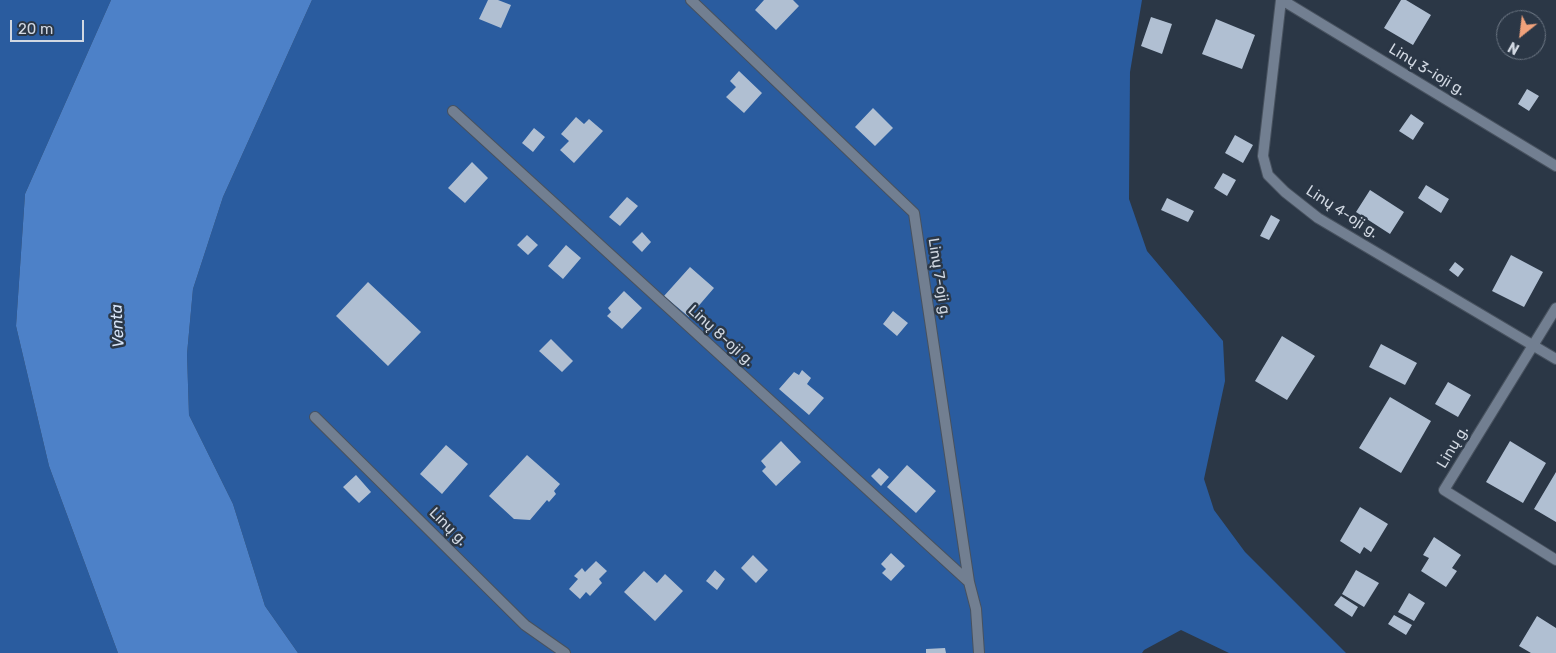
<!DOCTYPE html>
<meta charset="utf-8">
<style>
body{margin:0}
#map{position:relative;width:1556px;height:653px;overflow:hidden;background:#2b3746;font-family:Rubik,sans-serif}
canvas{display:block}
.north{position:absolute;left:1496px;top:10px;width:50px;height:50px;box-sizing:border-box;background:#2b3746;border:1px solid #6d7784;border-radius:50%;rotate:209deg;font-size:14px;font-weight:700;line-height:20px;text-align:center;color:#d1d8e2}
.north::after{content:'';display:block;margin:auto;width:18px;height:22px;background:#f1a27b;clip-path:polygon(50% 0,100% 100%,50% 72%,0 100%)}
.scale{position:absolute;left:10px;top:20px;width:74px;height:22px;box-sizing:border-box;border:2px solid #d1d8e2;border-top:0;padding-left:6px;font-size:15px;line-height:18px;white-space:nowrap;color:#d1d8e2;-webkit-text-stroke:4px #2b3746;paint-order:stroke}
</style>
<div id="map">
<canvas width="1556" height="653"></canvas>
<div class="north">N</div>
<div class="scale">20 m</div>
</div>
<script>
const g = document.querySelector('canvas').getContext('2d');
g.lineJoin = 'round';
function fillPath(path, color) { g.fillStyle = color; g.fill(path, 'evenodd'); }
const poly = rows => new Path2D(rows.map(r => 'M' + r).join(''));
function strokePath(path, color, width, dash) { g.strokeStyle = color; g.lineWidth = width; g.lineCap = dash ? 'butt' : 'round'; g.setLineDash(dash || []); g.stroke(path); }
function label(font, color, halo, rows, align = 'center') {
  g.font = font + ' Rubik,sans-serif'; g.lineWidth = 5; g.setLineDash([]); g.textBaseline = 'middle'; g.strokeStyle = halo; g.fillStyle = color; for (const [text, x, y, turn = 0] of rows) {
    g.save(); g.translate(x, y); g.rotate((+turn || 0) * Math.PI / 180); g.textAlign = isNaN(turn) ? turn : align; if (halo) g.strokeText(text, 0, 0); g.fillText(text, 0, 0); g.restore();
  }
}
const green = poly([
 [0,0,111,0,25,194,16,326,49,466,118,653,0,653],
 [312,0,1142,0,1130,72,1129,199,1147,251,1223,341,1225,381,1204,479,1214,510,1245,552,1346,653,1229,653,1181,630,1144,650,1142,653,298,653,265,606,233,504,189,415,187,354,193,289,223,197]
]);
const water = poly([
 [111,0,312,0,223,197,193,289,187,354,189,415,233,504,265,606,298,653,118,653,49,466,16,326,25,194]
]);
const building = poly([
 [488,0,498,0,511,5,501,28,479,19],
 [764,0,793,0,799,6,776,30,755,10],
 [1401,0,1406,0,1431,15,1413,45,1384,28],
 [1151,17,1172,24,1162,54,1141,46],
 [1216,19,1255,35,1242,69,1202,54],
 [739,71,762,93,744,113,726,97,736,87,730,81],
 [1527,89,1539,96,1529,111,1518,104],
 [873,108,893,128,875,146,855,127],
 [1411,114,1424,123,1413,140,1399,131],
 [576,117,584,124,589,119,603,131,574,163,560,150,569,141,561,134],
 [534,128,545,137,533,152,522,143],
 [1235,135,1253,145,1243,163,1225,153],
 [472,162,488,178,465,203,448,188],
 [1223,173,1236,180,1227,196,1214,188],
 [1426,185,1449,199,1441,213,1418,198],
 [1370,190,1404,212,1390,234,1356,212],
 [627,197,638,206,620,226,609,217],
 [1167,198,1194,211,1188,222,1161,210],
 [1271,215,1280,220,1269,240,1260,236],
 [642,232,651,242,642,252,632,242],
 [527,235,538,245,528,255,517,245],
 [566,245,581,258,563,279,548,266],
 [1511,255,1543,272,1524,307,1492,291],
 [1455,262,1464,269,1458,277,1449,270],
 [690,267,714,288,689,317,664,296],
 [368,282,421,332,388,366,336,316],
 [624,291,642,308,622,329,607,316,611,312,608,308],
 [893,311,908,323,897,336,883,324],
 [1282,336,1315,356,1287,400,1255,381],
 [551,339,573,361,562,372,539,351],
 [1381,344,1417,363,1405,385,1369,367],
 [802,370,811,378,807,384,824,398,809,415,779,389,794,372,799,375],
 [1448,382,1471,395,1458,417,1435,404],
 [1390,397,1431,421,1401,473,1359,448],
 [781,441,801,462,776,486,762,471,766,467,761,461],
 [1510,441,1546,463,1523,503,1486,482],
 [446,445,468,464,442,494,420,474],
 [527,455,560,484,554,491,556,494,549,502,547,500,530,520,514,519,489,496],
 [907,465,936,491,916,513,887,487],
 [879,468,889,477,881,486,871,476],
 [1556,472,1556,522,1534,509],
 [356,475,371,492,359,503,343,487],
 [1360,507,1388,524,1371,552,1364,547,1360,554,1340,541],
 [1434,537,1461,555,1452,568,1457,571,1446,587,1421,571,1429,558,1423,555],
 [891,553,905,566,891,581,882,573,886,569,881,564],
 [753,555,768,570,756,583,741,568],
 [596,561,607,571,599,579,602,583,590,596,586,592,580,599,569,589,578,579,574,576,582,568,585,572],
 [715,570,725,579,717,590,706,581],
 [1356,570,1379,583,1364,607,1342,594],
 [644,571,657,583,665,574,683,591,655,621,624,592],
 [1409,593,1425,603,1414,621,1398,612],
 [1341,596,1358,607,1352,617,1334,605],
 [1394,615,1412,625,1406,635,1388,624],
 [1537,616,1556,628,1556,653,1531,653,1519,646],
 [945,648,946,653,926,653,926,649]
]);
const street = poly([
 [691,0,914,213,969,582,976,609,979,653],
 [1281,0,1263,156,1268,175,1285,192,1318,218,1556,359],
 [1282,0,1556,166],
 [453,111,969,582],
 [1556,308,1444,490,1556,560],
 [315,417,525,625,565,653]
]);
const streetNames = [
 ["Linų 3-ioji g.",1427,70,31],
 ["Linų 4-oji g.",1342,212,33],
 ["Linų 7-oji g.",939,278,81],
 ["Linų 8-oji g.",721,336,42],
 ["Linų g.",1453,447,-59],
 ["Linų g.",448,527,45]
];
const waterNames = [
 ["Venta",118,326,-93]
];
fillPath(green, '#2a5c9f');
fillPath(water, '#4d81c8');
fillPath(building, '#b0bfd2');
strokePath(street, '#48525f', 12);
strokePath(street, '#727f91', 10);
label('15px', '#d1d8e2', '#2b3746', streetNames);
label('italic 16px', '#d7e5f9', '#2b3746', waterNames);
</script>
